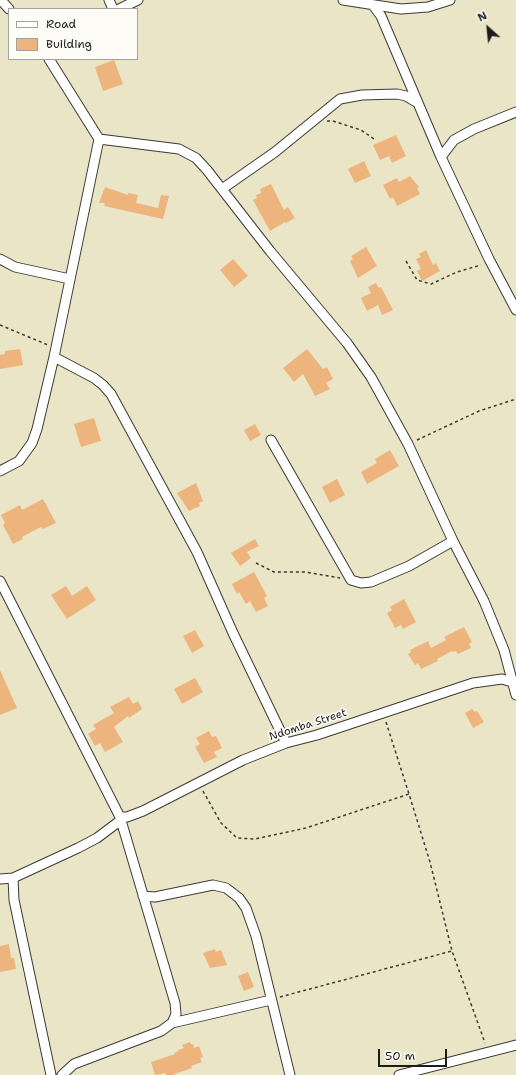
<!DOCTYPE html>
<style>
body{margin:0}
#map{position:relative;width:516px;height:1075px;overflow:hidden;background:#eae5c7;font-family:"Shantell Sans",sans-serif}
canvas{display:block}
.legend{position:absolute;left:8px;top:8px;width:130px;height:52px;box-sizing:border-box;background:#fdfcf7;border:1px solid #a3a29f;margin:0;padding:5px 7px;list-style:none;font-size:12px;color:#1c1c1c}
.legend li{display:flex;align-items:center;gap:8px;height:20px}
.legend b{width:20px;border:1px solid #a3a29f}
.north{position:absolute;left:468px;top:8px;width:40px;height:40px;-webkit-text-stroke:3px #fdfcf7;paint-order:stroke;rotate:333deg;font-size:11px;font-weight:700;line-height:16px;text-align:center;color:#1c1c1c}
.north::after{content:'';display:block;margin:auto;width:14px;height:18px;background:#1c1c1c;clip-path:polygon(50% 0,100% 100%,50% 72%,0 100%)}
.scale{position:absolute;left:378px;top:1049px;width:69px;height:18px;box-sizing:border-box;border:2px solid #1c1c1c;border-top:0;padding-left:5px;font-size:12px;line-height:14px;white-space:nowrap;color:#1c1c1c;-webkit-text-stroke:3px #fdfcf7;paint-order:stroke}
</style>
<div id="map">
<canvas width="516" height="1075"></canvas>
<ul class="legend">
<li><b style="height:5px;background:#fff"></b>Road</li>
<li><b style="height:11px;background:#edb57d"></b>Building</li>
</ul>
<div class="north">N</div>
<div class="scale">50 m</div>
</div>
<script>
const g = document.querySelector('canvas').getContext('2d');
g.lineJoin = 'round';
function fillPath(path, color) { g.fillStyle = color; g.fill(path, 'evenodd'); }
const poly = rows => new Path2D(rows.map(r => 'M' + r).join(''));
function strokePath(path, color, width, dash) { g.strokeStyle = color; g.lineWidth = width; g.lineCap = dash ? 'butt' : 'round'; g.setLineDash(dash || []); g.stroke(path); }
function label(font, color, halo, rows, align = 'center') {
  g.font = font + ' "Shantell Sans",sans-serif'; g.lineWidth = 3.5; g.setLineDash([]); g.textBaseline = 'middle'; g.strokeStyle = halo; g.fillStyle = color; for (const [text, x, y, turn = 0] of rows) {
    g.save(); g.translate(x, y); g.rotate((+turn || 0) * Math.PI / 180); g.textAlign = isNaN(turn) ? turn : align; if (halo) g.strokeText(text, 0, 0); g.fillText(text, 0, 0); g.restore();
  }
}
const building = poly([
 [114,60,123,84,103,91,95,67],
 [396,135,406,156,392,163,389,156,380,160,373,145],
 [364,161,371,176,355,183,348,169],
 [410,176,419,187,417,188,420,194,397,206,393,197,390,199,383,185,397,178,399,182],
 [271,184,284,210,288,207,295,218,286,223,285,222,270,231,253,200,257,198,256,195,261,193,260,189],
 [105,187,128,195,128,193,138,195,136,203,158,208,161,195,169,196,163,219,104,206,105,203,99,203],
 [366,247,377,266,358,278,350,261,353,259,351,256],
 [426,250,433,265,436,263,440,271,422,281,417,271,421,269,416,259,421,257,419,254],
 [233,259,248,276,234,287,220,270],
 [376,283,379,288,381,287,393,310,382,315,378,305,367,311,361,298,371,293,368,287],
 [20,349,23,365,0,369,0,355,5,354,5,351],
 [307,349,323,369,327,367,333,379,326,383,330,389,315,396,303,374,294,382,283,368],
 [94,418,101,441,81,447,74,424],
 [255,424,261,435,250,441,244,430],
 [390,450,399,466,367,484,361,472,377,463,375,459],
 [337,479,345,495,330,503,322,487],
 [196,483,203,501,199,503,200,506,189,511,177,493],
 [43,499,56,523,43,529,41,527,22,537,23,539,13,544,3,525,5,523,1,515,20,505,22,510],
 [255,539,259,546,247,552,251,558,240,566,231,553],
 [254,572,267,596,264,598,268,606,256,612,250,601,246,604,239,592,237,594,232,584],
 [66,586,72,596,87,586,96,600,67,619,51,595],
 [404,599,416,622,403,629,401,625,395,628,387,613,392,610,390,607],
 [464,627,472,642,469,644,471,648,458,654,456,651,453,652,452,651,437,659,438,661,421,669,418,663,415,665,408,654,411,652,410,650,428,641,431,648,446,640,444,637],
 [195,630,204,646,192,653,183,636],
 [0,670,17,708,0,715],
 [195,678,203,692,182,704,174,689],
 [129,697,133,704,138,701,142,709,129,718,128,716,114,727,123,742,105,752,100,743,95,746,88,734,96,729,93,725,114,713,110,707],
 [472,709,475,712,477,711,484,722,473,728,465,713],
 [209,731,212,737,216,736,222,748,214,752,217,757,204,763,195,747,200,744,196,738],
 [9,944,11,958,14,958,16,969,0,972,0,946],
 [215,949,216,952,221,950,227,965,210,968,203,953],
 [248,972,254,987,244,991,238,976],
 [190,1042,191,1044,193,1044,194,1048,199,1046,203,1057,200,1058,202,1062,191,1066,192,1068,172,1075,166,1075,165,1073,155,1075,151,1062,175,1054,174,1053,179,1051,178,1050,184,1048,182,1045]
]);
const path = poly([
 [327,121,333,121,361,130,374,139],
 [406,261,417,280,431,284,457,272,481,265],
 [0,325,48,345],
 [417,440,479,411,516,399],
 [256,563,274,572,305,572,340,578],
 [386,722,409,794,430,862,452,951,485,1043],
 [203,791,221,823,237,838,255,839,306,828,409,794],
 [280,997,452,951]
]);
const minor = poly([
 [1,0,9,9],
 [109,0,113,9],
 [343,0,401,9,428,7,450,0],
 [373,5,381,16,441,157,489,259,516,310],
 [119,9,138,0],
 [49,59,99,139,179,149,196,158,207,170,270,251,347,343,371,377,408,444,453,541,484,601,504,650,516,695],
 [441,157,454,140,474,129,516,112],
 [222,189,275,152,340,99,362,95,397,94,406,96,418,103],
 [0,259,15,267,70,279],
 [54,357,94,378,103,385,111,394,197,552,233,633,286,743],
 [271,440,351,580,361,583,371,582,409,566,453,541],
 [0,471,19,461,32,443,37,429,54,357,99,139],
 [0,581,120,817,175,1003,176,1014,172,1023,161,1031,74,1064,62,1075],
 [120,817,127,817,143,811,243,760,286,743,317,735,473,683,502,679,512,682],
 [0,879,13,878],
 [143,896,155,897,213,885,226,888,239,898,246,908,256,936,290,1075],
 [172,1023,271,1000],
 [51,1075,14,900,13,878,78,848,97,838,121,820],
 [399,1075,516,1045]
]);
const streetNames = [
 ["Ndomba Street",308,725,-18]
];
fillPath(building, '#edb57d');
strokePath(minor, '#3b3a36', 11);
strokePath(path, '#3b3a36', 1.5, [3, 3]);
strokePath(minor, '#fff', 9);
label('11px', '#1c1c1c', '#fdfcf7', streetNames);
</script>
